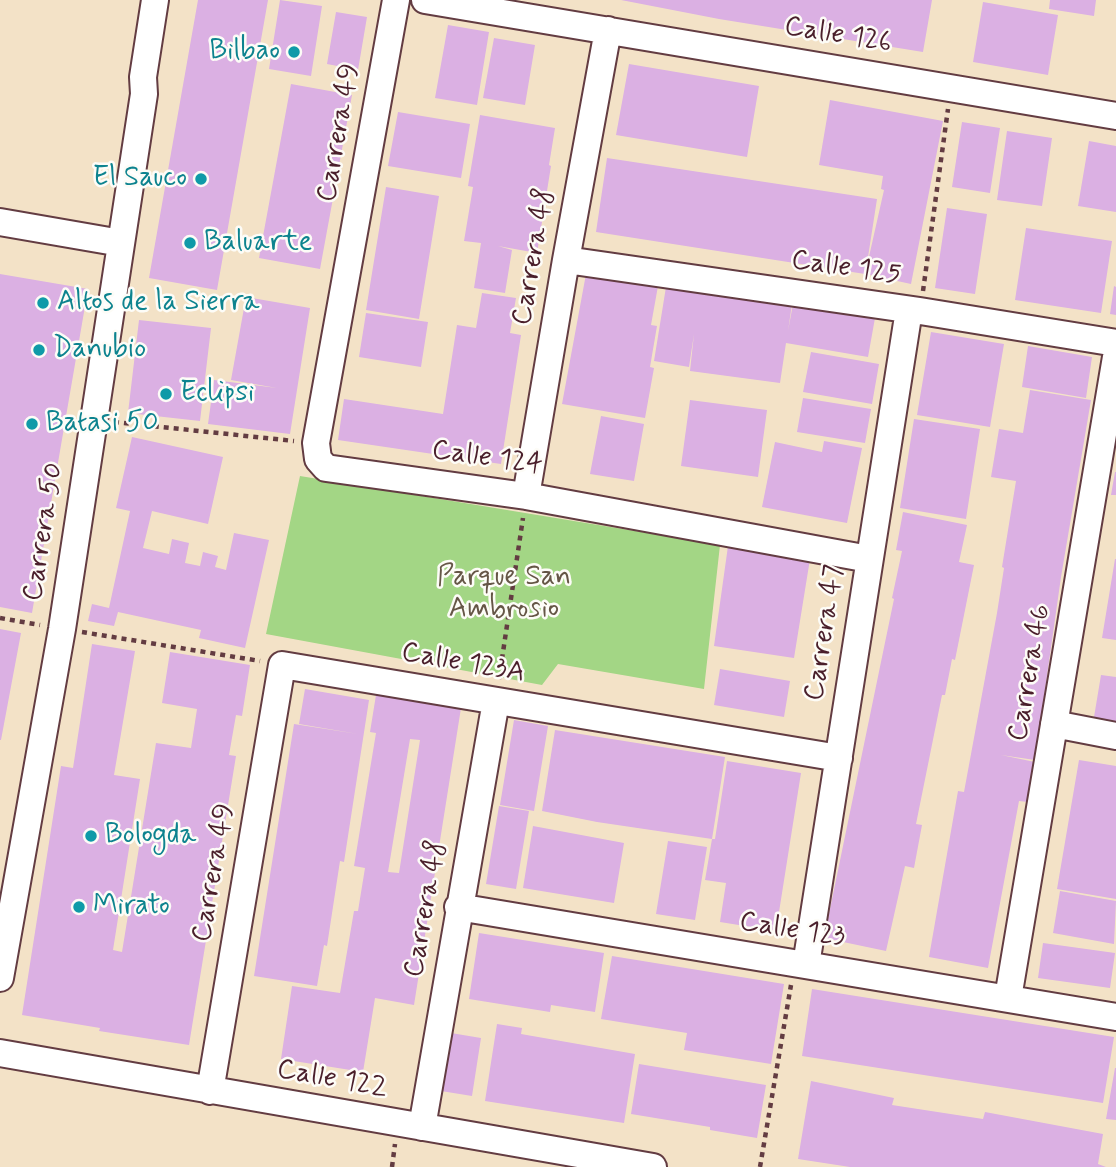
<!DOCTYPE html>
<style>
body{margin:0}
canvas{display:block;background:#f3e2c7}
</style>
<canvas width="1116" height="1167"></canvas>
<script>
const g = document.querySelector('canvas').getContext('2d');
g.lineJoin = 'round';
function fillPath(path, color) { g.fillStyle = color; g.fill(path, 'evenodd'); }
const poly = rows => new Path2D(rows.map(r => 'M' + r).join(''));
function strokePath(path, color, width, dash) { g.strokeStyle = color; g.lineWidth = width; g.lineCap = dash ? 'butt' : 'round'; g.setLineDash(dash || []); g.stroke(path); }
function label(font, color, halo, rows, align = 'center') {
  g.font = font + ' Mynerve,sans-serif'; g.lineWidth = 5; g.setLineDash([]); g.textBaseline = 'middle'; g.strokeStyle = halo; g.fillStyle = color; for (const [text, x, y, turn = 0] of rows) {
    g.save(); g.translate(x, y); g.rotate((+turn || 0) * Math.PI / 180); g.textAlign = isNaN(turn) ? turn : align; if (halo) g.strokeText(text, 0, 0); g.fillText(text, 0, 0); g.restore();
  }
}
const green = poly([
 [300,476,720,545,704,689,558,664,542,685,266,634]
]);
const building = poly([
 [198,0,268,0,217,290,149,278],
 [280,0,322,6,311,76,269,69],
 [621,0,932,0,923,52,719,19],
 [1050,0,1096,0,1094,16,1049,9],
 [983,2,1058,15,1048,75,973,62],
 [336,12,367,17,358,70,327,64],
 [448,25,489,32,477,105,435,98],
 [494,38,535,45,525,105,483,98],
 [629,64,759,86,747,157,616,135],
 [291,84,352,95,320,269,259,258],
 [830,100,943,121,911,284,865,274,596,232,607,158,877,199,866,270,884,190,881,189,883,176,819,165],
 [398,112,470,124,461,178,388,166],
 [480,115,555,128,549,165,551,166,537,253,498,246,512,250,505,293,474,288,481,243,464,241,473,187,468,186],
 [962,122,1000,128,990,193,952,187],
 [1007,131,1052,138,1042,206,997,200],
 [1089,141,1116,146,1116,212,1078,206],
 [386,187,439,196,419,319,366,310],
 [947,208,987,214,975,294,935,288],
 [1026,228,1112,241,1101,313,1015,300],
 [0,274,88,289,32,613,0,607],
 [586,274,658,286,651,325,657,326,650,367,654,368,645,418,562,404],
 [1114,286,1116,287,1116,315,1110,314],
 [666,287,792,304,788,331,793,304,875,318,868,357,786,343,780,383,690,371,694,334,689,367,654,361],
 [482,293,516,298,510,333,521,335,501,464,338,440,344,399,443,414,457,325,476,328],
 [246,297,310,308,290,434,208,424,214,380,277,388,231,380],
 [366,313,428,322,421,367,359,357],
 [139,320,211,328,200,421,128,413],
 [931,332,1004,344,990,427,917,415],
 [1028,346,1092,357,1086,398,1022,387],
 [811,352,879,364,872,404,803,392],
 [1030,390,1091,400,1061,577,1035,760,1001,755,1035,762,1028,802,1019,801,988,968,929,957,958,791,964,792,997,613,1004,568,1002,567,1016,481,991,477,999,429,1023,433],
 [803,398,871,409,865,443,797,432],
 [690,400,767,410,758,477,681,466],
 [601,416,644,424,634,481,590,474],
 [914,419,980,429,966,519,900,508],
 [132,437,223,457,208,524,152,511,143,548,169,554,172,539,189,543,185,563,200,566,203,552,218,556,215,567,226,570,234,533,269,540,245,648,199,638,201,630,118,612,114,626,88,621,92,604,109,608,130,511,116,508],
 [824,441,862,448,847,523,762,507,775,442,822,452],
 [1115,472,1116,472,1116,495,1111,495],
 [903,512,967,525,959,562,974,565,955,660,952,659,945,695,942,695,916,824,922,825,914,868,905,866,886,951,824,938,894,599,892,598,902,551,896,550],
 [728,546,810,559,794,658,714,646],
 [1115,559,1116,559,1116,640,1102,638],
 [0,629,21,633,1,740,0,740],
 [92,644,135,651,114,775,140,779,113,950,122,952,156,743,191,748,197,709,162,703,170,652,250,665,242,716,236,715,229,755,236,756,189,1045,99,1031,100,1028,22,1015,61,766,73,768],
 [720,669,790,681,784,717,714,705],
 [1101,675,1116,677,1116,726,1093,723],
 [305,689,369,700,344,862,340,861,327,946,324,945,317,986,254,976,294,724,358,734,299,724],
 [376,695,461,708,414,1005,375,998,363,1072,281,1059,292,986,340,993,354,911,358,911,365,868,354,866,376,733,370,732],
 [410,739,420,740,399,873,388,872],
 [514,720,548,726,534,811,500,805],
 [555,730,725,757,712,839,715,839,727,761,801,773,776,931,720,922,726,883,705,880,712,839,597,822,542,811],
 [1079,760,1116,766,1116,899,1057,889],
 [499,806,529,811,516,889,486,884],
 [533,826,624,843,614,903,523,888],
 [668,841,707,847,695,920,656,914],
 [1060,891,1116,901,1114,944,1053,933],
 [479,933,604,953,595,1012,551,1005,550,1012,469,999],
 [1043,943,1115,953,1110,988,1038,978],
 [612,956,784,984,771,1064,684,1050,687,1033,601,1019],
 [812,989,1114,1037,1103,1103,802,1056],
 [497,1024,522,1028,521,1034,635,1054,624,1123,485,1101],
 [451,1033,481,1038,472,1096,441,1091],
 [639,1064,766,1085,757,1138,710,1130,710,1127,631,1114],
 [1115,1068,1116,1068,1116,1120,1106,1119],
 [811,1081,894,1098,892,1105,983,1119,985,1112,1103,1134,1098,1164,1106,1167,850,1167,798,1159]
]);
const path = poly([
 [923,291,948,109],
 [114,422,294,441],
 [0,618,40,625],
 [82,632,260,661],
 [499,679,523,518],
 [392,1167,395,1144],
 [760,1167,791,985]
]);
const minor = poly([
 [396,0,316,443,318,459,326,468,526,496,869,559],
 [425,0,1116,116],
 [0,222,121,243],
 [566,260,920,311,1116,343],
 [526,496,566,260,608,30],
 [1054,724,1116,736],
 [458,907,1116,1017],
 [806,965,909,310],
 [0,978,62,629,144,94,143,77,155,0],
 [1008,998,1116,357],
 [0,1053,653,1167],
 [210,1091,282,665,839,758],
 [422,1127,496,701]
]);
const markers = [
 [294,52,7,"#0f9aa8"],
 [201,179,7,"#0f9aa8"],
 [190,243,7,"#0f9aa8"],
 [43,303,7,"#0f9aa8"],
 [39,350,7,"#0f9aa8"],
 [166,394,7,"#0f9aa8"],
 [32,424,7,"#0f9aa8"],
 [91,836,7,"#0f9aa8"],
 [79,907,7,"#0f9aa8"]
];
const streetNames = [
 ["Calle 126",838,36,9],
 ["Carrera 49",340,133,-80],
 ["Carrera 48",535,257,-80],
 ["Calle 125",846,269,8],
 ["Calle 124",487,459,8],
 ["Carrera 50",45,532,-81],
 ["Carrera 47",826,633,-81],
 ["Calle 123A",463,664,10],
 ["Carrera 46",1031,673,-80],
 ["Carrera 49",215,873,-80],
 ["Carrera 48",427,909,-80],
 ["Calle 123",792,931,9],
 ["Calle 122",332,1080,10]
];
const cultureNames = [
 ["Bilbao",280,52,"right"],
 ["El Sauco",187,179,"right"],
 ["Baluarte",204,243],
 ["Altos de la Sierra",57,303],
 ["Danubio",53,350],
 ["Eclipsi",180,394],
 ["Batasi 50",46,424],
 ["Bologda",105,836],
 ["Mirato",93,907]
];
const parkNames = [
 ["Parque San",504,578],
 ["Ambrosio",504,610]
];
fillPath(green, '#a3d685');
fillPath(building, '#dbb0e3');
strokePath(minor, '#633c42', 30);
strokePath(path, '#633c42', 4.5, [5, 5]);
strokePath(minor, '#fff', 26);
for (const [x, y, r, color] of markers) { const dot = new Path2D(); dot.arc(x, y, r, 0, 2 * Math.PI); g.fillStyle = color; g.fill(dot); strokePath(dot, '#fdfcf7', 2.5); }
label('28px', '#4a1f2b', '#fdfcf7', streetNames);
label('28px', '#0d838f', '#fdfcf7', cultureNames, 'left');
label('28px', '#655646', '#fdfcf7', parkNames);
</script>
